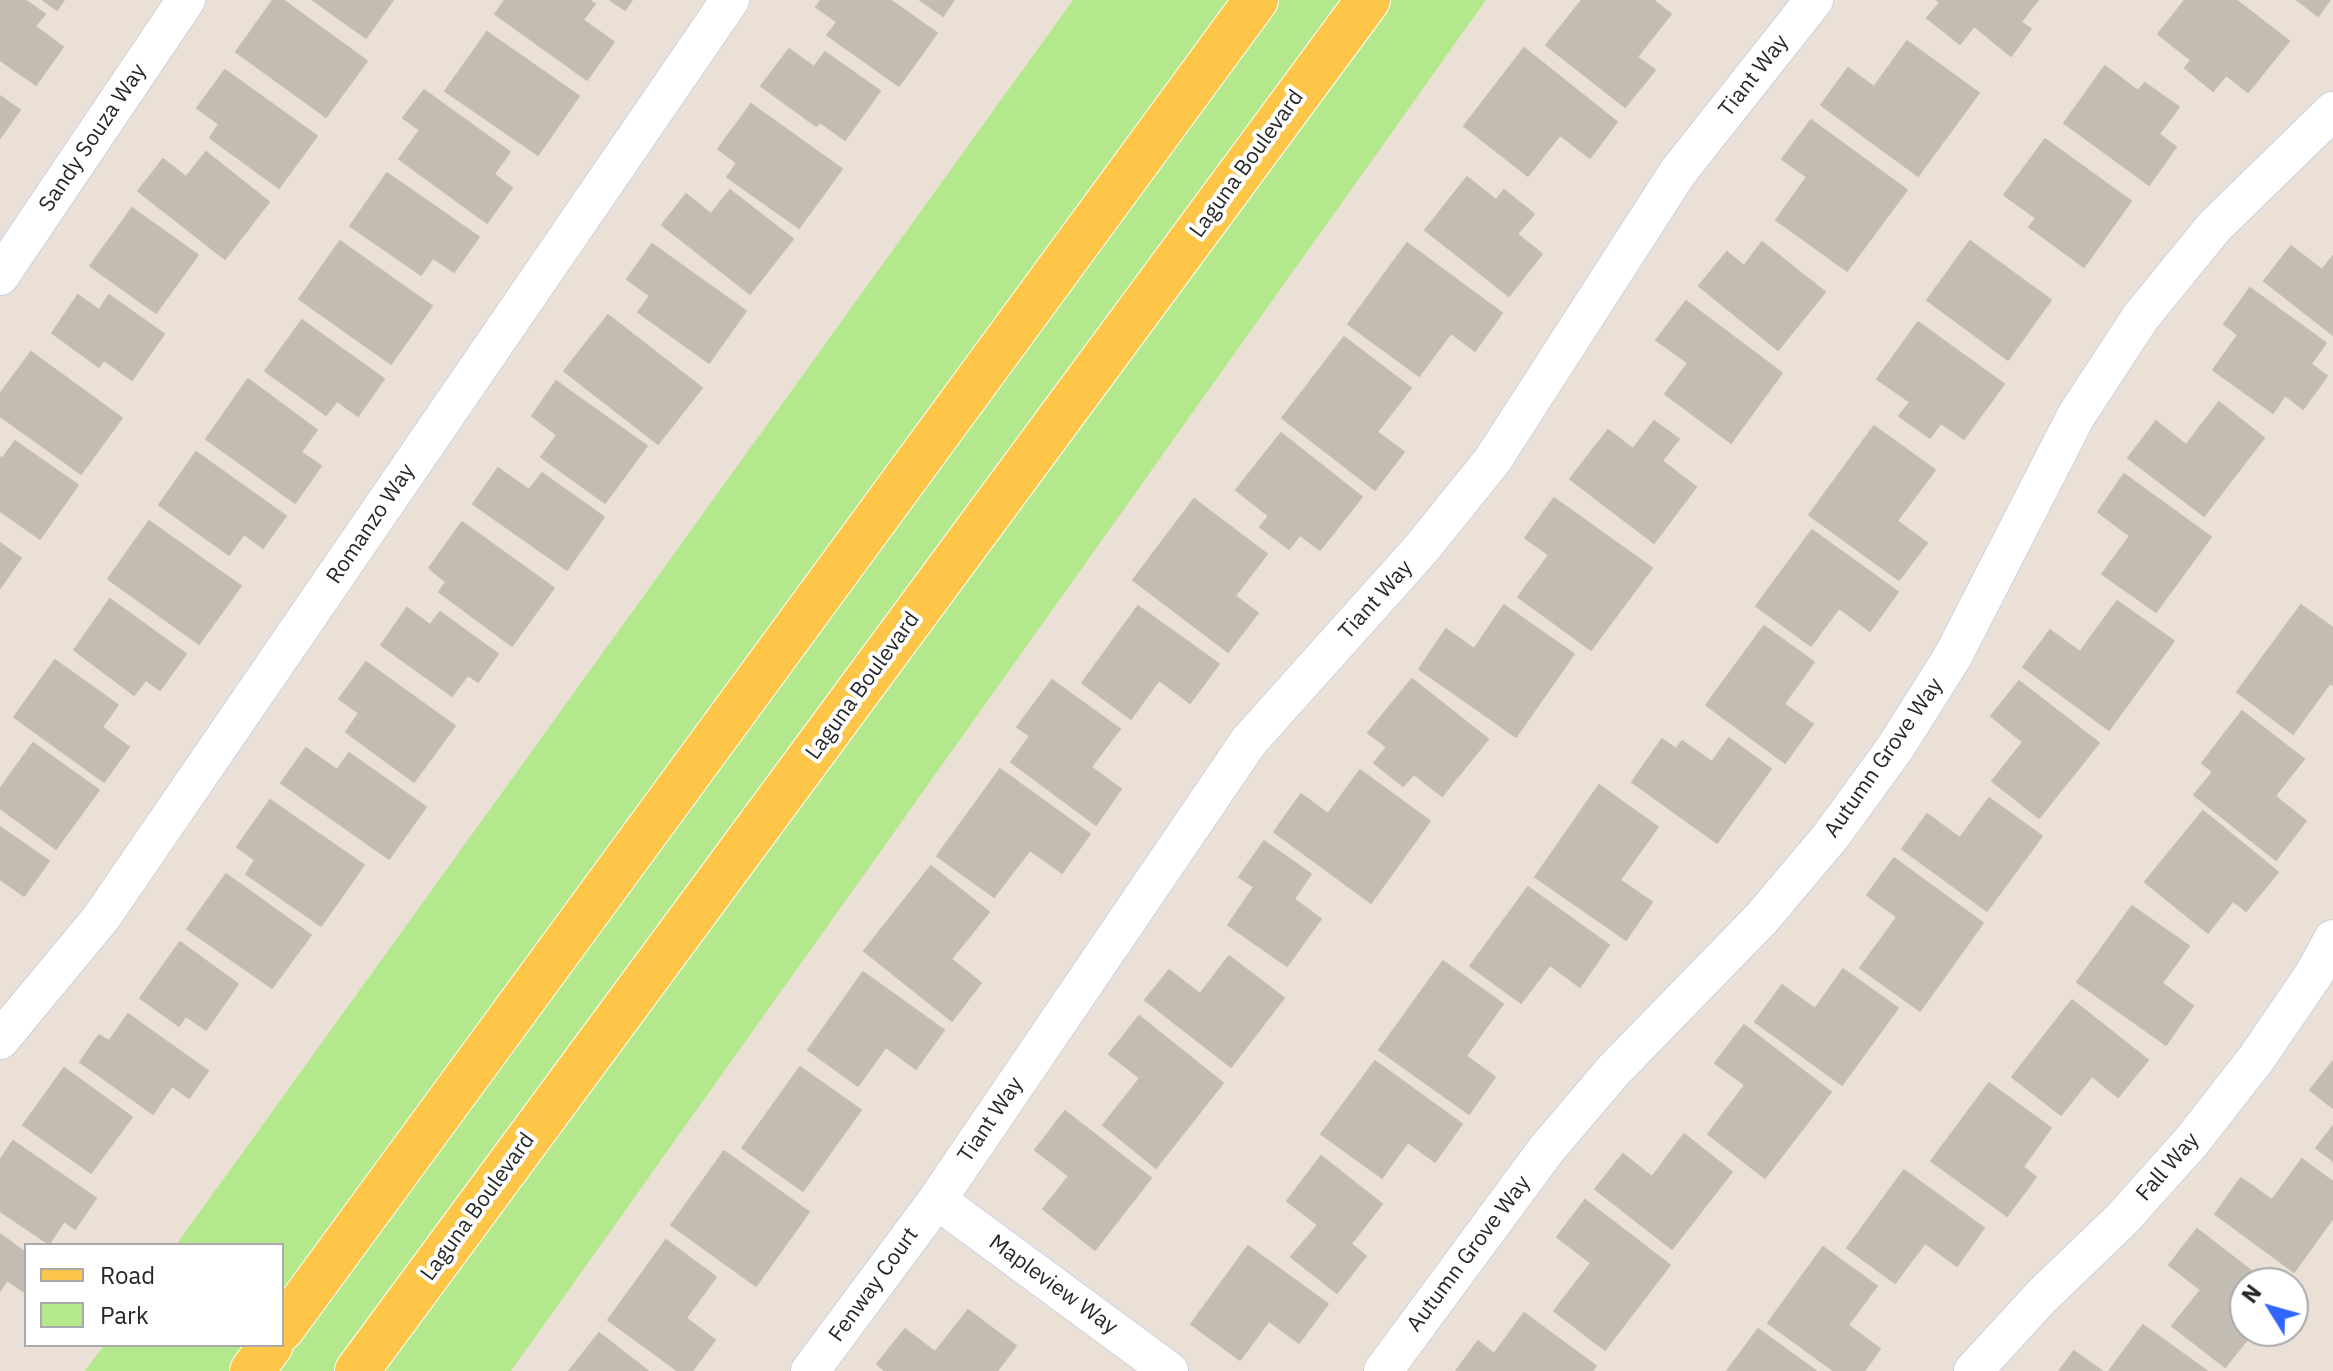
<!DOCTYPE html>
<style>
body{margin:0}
#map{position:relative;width:2333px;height:1371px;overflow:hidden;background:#ebe0d6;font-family:"IBM Plex Sans",sans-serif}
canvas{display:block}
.legend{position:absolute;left:24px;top:1243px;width:260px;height:104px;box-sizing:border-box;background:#fff;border:2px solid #a9a9a9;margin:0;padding:10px 14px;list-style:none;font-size:24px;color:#272727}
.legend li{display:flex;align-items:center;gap:16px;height:40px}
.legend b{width:40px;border:2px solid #a9a9a9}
.north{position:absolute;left:2229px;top:1267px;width:80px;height:80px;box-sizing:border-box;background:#fff;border:2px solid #a9a9a9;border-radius:50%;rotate:307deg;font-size:22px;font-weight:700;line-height:32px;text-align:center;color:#272727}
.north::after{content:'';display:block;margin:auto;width:28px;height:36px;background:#2f66ff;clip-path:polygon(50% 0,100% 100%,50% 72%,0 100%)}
</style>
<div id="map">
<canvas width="2333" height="1371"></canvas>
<ul class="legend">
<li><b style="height:10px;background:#fec648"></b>Road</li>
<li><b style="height:22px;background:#b3e98c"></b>Park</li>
</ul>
<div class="north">N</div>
</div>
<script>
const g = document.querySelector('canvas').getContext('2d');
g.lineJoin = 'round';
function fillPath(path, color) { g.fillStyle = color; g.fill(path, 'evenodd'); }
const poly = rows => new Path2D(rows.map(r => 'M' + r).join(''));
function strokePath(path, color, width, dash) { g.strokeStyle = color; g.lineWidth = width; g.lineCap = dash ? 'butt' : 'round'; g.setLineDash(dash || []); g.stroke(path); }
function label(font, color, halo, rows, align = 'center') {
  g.font = font + ' "IBM Plex Sans",sans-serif'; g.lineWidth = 8; g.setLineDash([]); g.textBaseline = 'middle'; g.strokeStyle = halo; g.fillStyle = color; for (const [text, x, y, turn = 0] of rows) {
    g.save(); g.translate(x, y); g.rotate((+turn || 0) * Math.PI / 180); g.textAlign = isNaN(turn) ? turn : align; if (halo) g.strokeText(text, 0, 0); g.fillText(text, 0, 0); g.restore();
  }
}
const green = poly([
 [1073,0,1486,0,511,1371,85,1371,104,1345,282,1345,282,1245,176,1245]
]);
const building = poly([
 [0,0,25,0,45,14,35,26,63,47,36,85,0,60,0,0],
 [43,0,64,0,57,10,43,0],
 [273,0,283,0,367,61,326,117,236,52,273,0],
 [313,0,393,0,366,38,313,0],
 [505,0,589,0,595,4,583,20,614,42,587,80,495,14,505,0],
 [610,0,632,0,625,10,610,0],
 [821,0,890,0,937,33,899,86,827,35,837,22,816,7,821,0],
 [920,0,954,0,943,16,920,0],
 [1582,0,1653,0,1671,14,1637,57,1655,70,1625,107,1546,45,1582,0],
 [1937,0,2038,0,2021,22,2031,29,2011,56,1974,26,1960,44,1927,18,1940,3,1937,0],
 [2185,0,2236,0,2289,41,2248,92,2226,75,2213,91,2185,68,2191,60,2158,34,2185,0],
 [2297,0,2330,0,2318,16,2297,0],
 [487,32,579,96,538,155,445,91,487,32],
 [1907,41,1979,93,1918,176,1821,105,1848,68,1874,87,1907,41],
 [1524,48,1617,122,1590,158,1560,135,1528,176,1464,126,1524,48],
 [789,49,814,67,825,52,880,91,845,140,820,122,816,126,761,86,789,49],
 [2105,66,2138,91,2145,83,2179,107,2159,134,2176,147,2149,185,2064,123,2105,66],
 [225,70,317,136,279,188,210,138,219,124,197,108,225,70],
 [424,90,510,152,494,174,512,188,487,223,399,159,420,130,403,118,424,90],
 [0,96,20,110,0,138,0,96],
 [751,104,842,169,799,228,727,177,737,163,718,149,751,104],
 [1811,120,1907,190,1847,271,1776,220,1807,177,1782,159,1811,120],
 [2045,139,2131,201,2084,267,2029,227,2036,218,2004,195,2045,139],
 [206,152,269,202,225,259,138,191,163,159,186,177,206,152],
 [387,173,479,237,454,272,433,258,421,275,350,226,387,173],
 [1467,177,1496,200,1504,190,1534,214,1517,234,1542,254,1509,296,1425,230,1467,177],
 [730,190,793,239,750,294,662,225,686,194,711,214,730,190],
 [132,208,198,255,156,313,90,266,132,208],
 [340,241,432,306,391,364,299,299,340,241],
 [1970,241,2051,300,2008,360,1927,300,1970,241],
 [1762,242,1825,292,1778,350,1699,286,1727,252,1744,266,1762,242],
 [1407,243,1502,313,1475,351,1451,333,1419,376,1348,324,1407,243],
 [652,244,746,311,709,363,638,312,650,296,627,279,652,244],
 [2291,246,2322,270,2333,256,2333,335,2264,281,2291,246],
 [2250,288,2326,343,2311,364,2327,376,2303,409,2285,395,2273,413,2213,370,2238,335,2224,324,2250,288],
 [78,295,99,310,109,295,164,334,132,380,104,360,99,367,52,333,78,295],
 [1686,301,1782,373,1731,443,1665,394,1688,363,1656,340,1686,301],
 [608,315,702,388,658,444,564,371,608,315],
 [302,320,384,379,358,416,337,401,326,415,265,371,302,320],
 [1918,322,2004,384,1964,439,1941,423,1930,438,1899,416,1910,402,1877,379,1918,322],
 [1344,337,1411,388,1377,432,1404,452,1375,490,1282,418,1344,337],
 [31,352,122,418,81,474,0,416,0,394,31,352],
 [248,379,317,430,301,452,321,466,295,503,206,439,248,379],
 [556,381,647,446,605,503,541,457,557,435,532,416,556,381],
 [2219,402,2264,438,2204,516,2128,458,2156,421,2186,445,2219,402],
 [1654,421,1679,439,1662,461,1696,487,1654,543,1570,479,1608,430,1633,449,1654,421],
 [1874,426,1935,470,1897,521,1927,543,1899,580,1809,515,1874,426],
 [1281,433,1362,497,1320,550,1300,535,1289,549,1260,527,1269,516,1236,490,1281,433],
 [15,441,78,485,40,539,0,511,0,457,2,459,15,441],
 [196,452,286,516,263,548,244,534,229,555,159,505,196,452],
 [498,468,529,490,542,473,604,517,567,570,473,504,498,468],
 [2124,474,2211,537,2156,612,2102,574,2130,536,2098,512,2124,474],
 [1554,498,1652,568,1591,650,1518,597,1549,555,1525,538,1554,498],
 [1194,499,1267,554,1235,596,1258,613,1228,652,1133,580,1194,499],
 [149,521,241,586,199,644,108,579,149,521],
 [462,522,554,588,512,646,439,592,446,582,429,568,462,522],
 [1812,530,1898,592,1870,631,1839,608,1811,646,1756,606,1812,530],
 [0,543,21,558,0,588,0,543],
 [110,599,186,654,160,690,146,680,134,695,74,650,110,599],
 [2117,601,2174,641,2109,730,2023,667,2050,630,2080,652,2117,601],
 [1504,605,1574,654,1516,737,1419,669,1446,629,1474,649,1504,605],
 [2301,605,2333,628,2333,685,2330,683,2293,734,2237,692,2301,605],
 [1138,606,1219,664,1190,703,1159,680,1131,719,1082,683,1138,606],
 [407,608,430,625,440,612,498,654,478,682,468,675,452,696,381,645,407,608],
 [1764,626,1814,662,1784,704,1813,724,1785,763,1706,705,1764,626],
 [55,660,118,705,102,727,129,747,104,782,14,717,55,660],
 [366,662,455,726,414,782,346,732,359,713,339,699,366,662],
 [1412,679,1488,739,1442,796,1414,774,1403,786,1374,763,1387,747,1368,733,1412,679],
 [1052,680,1120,729,1091,767,1121,789,1096,825,1011,762,1030,736,1017,727,1052,680],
 [2019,681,2099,743,2039,818,1992,781,2023,742,1991,716,2019,681],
 [2242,711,2304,759,2275,796,2306,821,2276,860,2194,795,2213,772,2202,763,2242,711],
 [1729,738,1771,769,1717,843,1632,782,1662,739,1676,749,1682,741,1712,762,1729,738],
 [33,743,99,790,56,849,0,808,0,789,33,743],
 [306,748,337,770,349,753,426,807,389,859,281,783,306,748],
 [1000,769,1090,834,1062,873,1030,850,994,897,937,856,1000,769],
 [1360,770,1430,821,1371,903,1274,832,1301,794,1328,814,1360,770],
 [1599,785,1658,827,1620,880,1652,902,1626,940,1535,877,1599,785],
 [1989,798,2042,836,1987,911,1902,849,1927,814,1960,838,1989,798],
 [270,800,364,865,321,926,246,874,255,860,237,847,270,800],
 [2203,811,2278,872,2246,911,2233,901,2208,933,2145,882,2203,811],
 [0,827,49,861,24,896,0,879,0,827],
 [1264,841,1311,874,1294,899,1321,919,1287,966,1228,925,1254,887,1239,877,1264,841],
 [1894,858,1983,923,1920,1011,1860,968,1897,917,1867,895,1894,858],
 [931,866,989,912,951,959,981,983,952,1021,864,951,931,866],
 [226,874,311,935,272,988,187,929,226,874],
 [1528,887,1609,945,1580,987,1550,965,1521,1003,1470,966,1528,887],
 [2132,906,2189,946,2162,983,2193,1006,2166,1045,2077,982,2132,906],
 [180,942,238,984,206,1030,186,1016,179,1026,140,998,180,942],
 [1229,956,1284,998,1231,1067,1145,1000,1169,970,1200,994,1229,956],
 [1443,961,1503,1004,1466,1056,1495,1077,1469,1114,1379,1050,1443,961],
 [1843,969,1898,1008,1842,1085,1755,1022,1782,985,1815,1009,1843,969],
 [863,972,944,1030,916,1069,886,1047,858,1086,808,1050,863,972],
 [2072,1000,2148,1060,2118,1097,2092,1076,2061,1115,2012,1077,2072,1000],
 [128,1014,208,1071,189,1098,172,1086,153,1114,80,1062,99,1035,109,1041,128,1014],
 [1139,1016,1223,1083,1156,1168,1103,1125,1140,1078,1109,1054,1139,1016],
 [1744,1025,1831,1092,1765,1178,1708,1134,1745,1085,1715,1063,1744,1025],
 [1375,1061,1462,1124,1435,1162,1408,1142,1382,1178,1321,1134,1375,1061],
 [2333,1061,2333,1108,2310,1090,2333,1061],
 [800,1067,861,1110,803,1191,742,1148,800,1067],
 [64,1068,132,1117,91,1173,23,1125,64,1068],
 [1989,1083,2051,1128,2023,1167,2036,1177,2007,1216,1931,1161,1989,1083],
 [1065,1111,1151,1178,1095,1250,1043,1209,1069,1176,1035,1150,1065,1111],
 [2333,1126,2333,1161,2316,1148,2333,1126],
 [1684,1134,1732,1172,1672,1249,1595,1189,1623,1154,1652,1177,1684,1134],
 [13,1141,96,1198,75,1229,64,1221,49,1244,0,1211,0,1160,13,1141],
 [724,1151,809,1212,756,1286,671,1225,724,1151],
 [1321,1156,1382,1204,1351,1244,1366,1256,1337,1293,1291,1257,1318,1225,1287,1201,1321,1156],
 [2302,1159,2333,1182,2333,1218,2294,1272,2215,1214,2241,1178,2272,1200,2302,1159],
 [1904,1170,1984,1228,1957,1266,1925,1243,1895,1283,1847,1248,1904,1170],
 [1585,1200,1670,1265,1605,1350,1554,1311,1591,1263,1557,1237,1585,1200],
 [2197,1229,2267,1283,2245,1283,2245,1331,2254,1331,2225,1367,2172,1326,2201,1290,2169,1265,2197,1229],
 [0,1234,26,1253,26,1293,7,1280,0,1291,0,1234],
 [666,1240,716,1277,686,1318,715,1340,692,1371,678,1371,608,1320,666,1240],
 [1248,1246,1328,1304,1299,1343,1269,1321,1240,1360,1191,1324,1248,1246],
 [1823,1247,1877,1286,1848,1325,1880,1349,1864,1371,1834,1371,1768,1323,1823,1247],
 [968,1310,1016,1346,997,1371,885,1371,877,1364,905,1329,935,1352,968,1310],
 [1524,1313,1596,1366,1592,1371,1456,1371,1478,1341,1494,1354,1524,1313],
 [2143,1325,2207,1371,2109,1371,2143,1325],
 [1758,1329,1816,1371,1727,1371,1758,1329],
 [599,1333,648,1371,569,1371,599,1333],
 [2074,1351,2102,1371,2059,1371,2074,1351]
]);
const street = poly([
 [0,276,186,0],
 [0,1040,101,918,730,0],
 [937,1200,1169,1371],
 [810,1371,937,1200,1249,741,1421,549,1492,461,1678,172,1814,0],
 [1383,1371,1546,1150,1613,1071,1761,919,1831,836,1895,748,1953,656,2076,416,2140,318,2214,227,2333,111],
 [1973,1371,2041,1297,2122,1219,2191,1142,2256,1059,2314,974,2333,939]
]);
const primary = poly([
 [282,1329,1256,0],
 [252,1371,271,1345],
 [357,1371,1368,0]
]);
const streetNames = [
 ["Tiant Way",1754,76,-52],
 ["Sandy Souza Way",93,138,-56],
 ["Laguna Boulevard",1247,164,-54],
 ["Romanzo Way",371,524,-56],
 ["Tiant Way",1376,600,-48],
 ["Laguna Boulevard",863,686,-54],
 ["Autumn Grove Way",1884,758,-55],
 ["Tiant Way",991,1120,-56],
 ["Fall Way",2168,1167,-49],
 ["Laguna Boulevard",478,1207,-54],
 ["Autumn Grove Way",1469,1254,-53],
 ["Fenway Court",874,1285,-54],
 ["Mapleview Way",1053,1285,36]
];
fillPath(green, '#b3e98c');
fillPath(building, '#c2bcb3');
strokePath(building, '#c6bdb0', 2);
strokePath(street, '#cbd1e2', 40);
strokePath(primary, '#fff', 46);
strokePath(street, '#fff', 38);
strokePath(primary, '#fec648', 44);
label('22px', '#272727', '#fff', streetNames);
</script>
